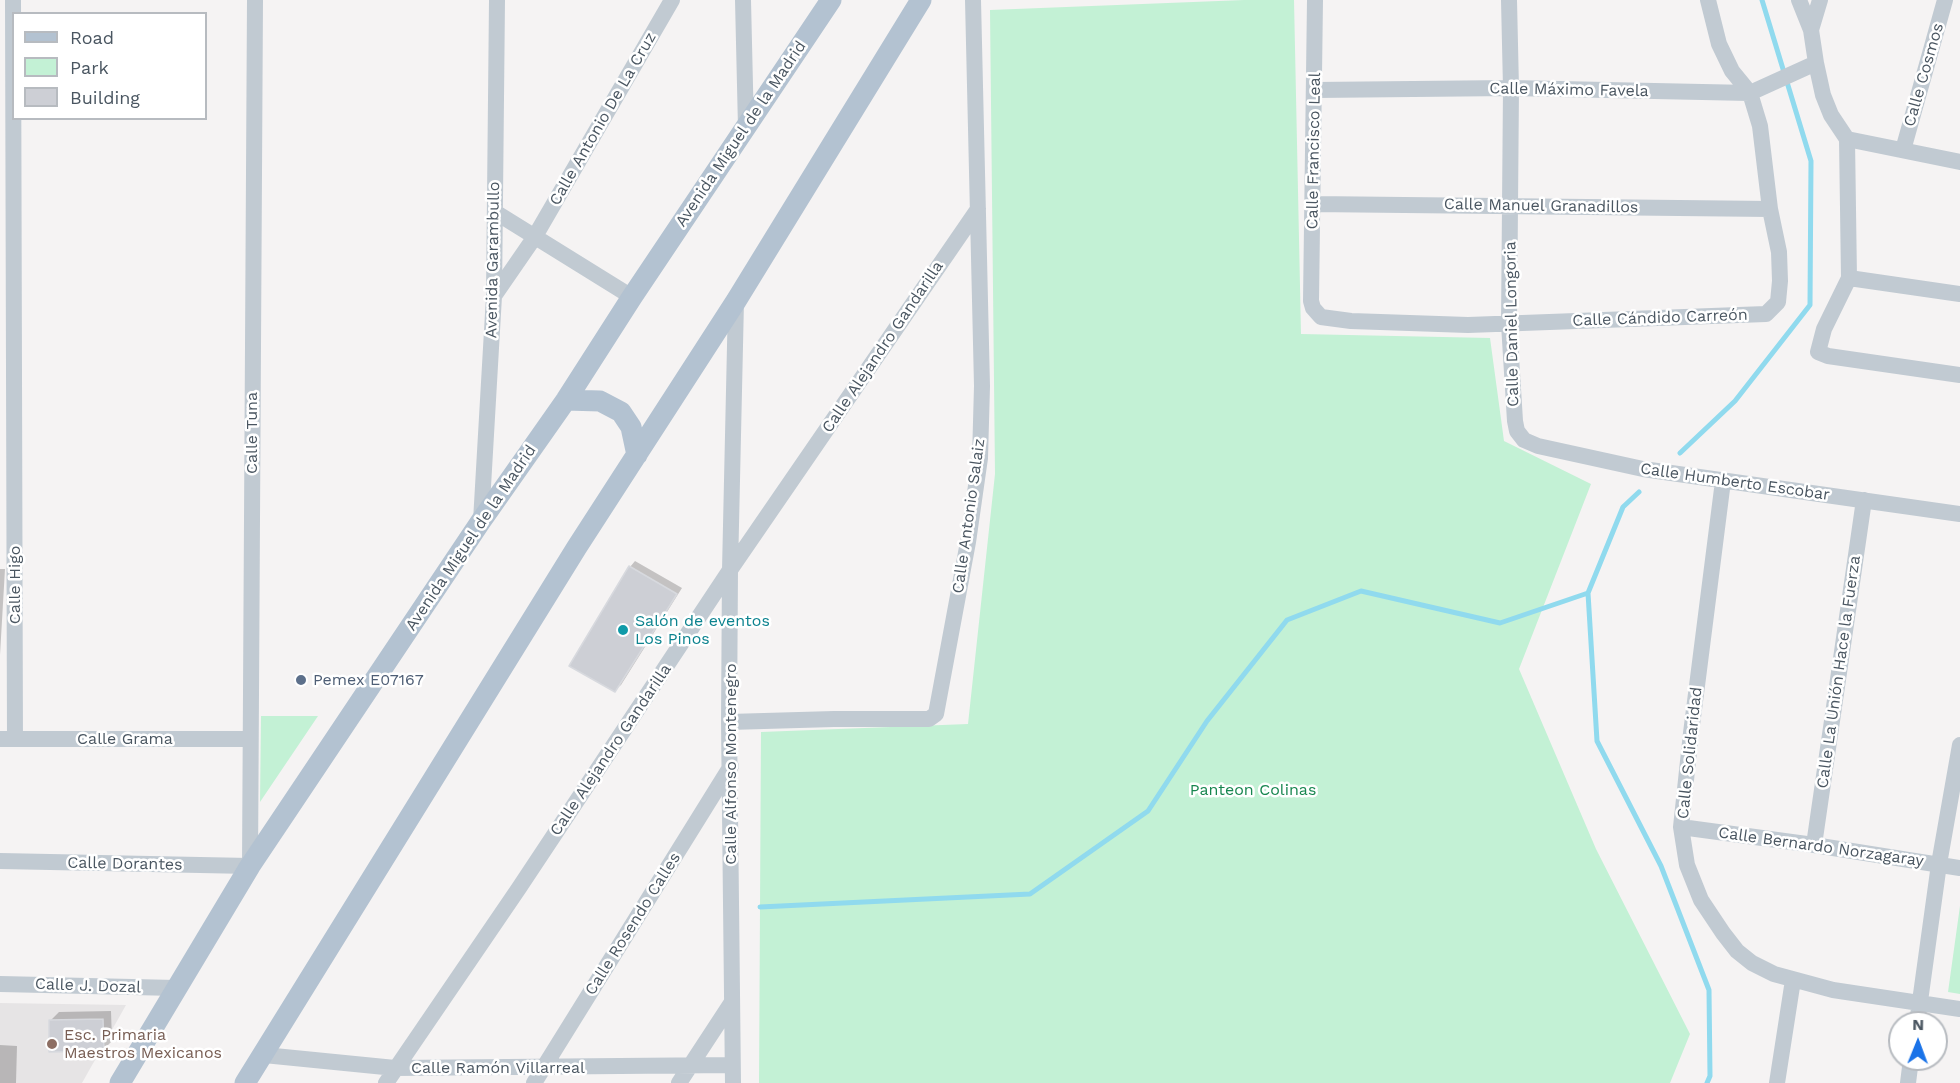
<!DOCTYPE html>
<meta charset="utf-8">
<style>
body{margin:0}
#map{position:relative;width:1960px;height:1083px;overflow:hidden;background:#f5f3f3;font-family:"Work Sans",sans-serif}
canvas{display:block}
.legend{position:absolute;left:12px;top:12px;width:195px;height:108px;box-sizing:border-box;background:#fff;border:2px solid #b7bbc0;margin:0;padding:8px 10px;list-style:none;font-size:18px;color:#4a5661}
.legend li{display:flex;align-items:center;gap:12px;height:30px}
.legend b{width:30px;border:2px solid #b7bbc0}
.north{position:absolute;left:1888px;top:1011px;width:60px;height:60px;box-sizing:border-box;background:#fff;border:2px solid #b7bbc0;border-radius:50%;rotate:1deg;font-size:16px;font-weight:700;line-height:24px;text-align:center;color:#4a5661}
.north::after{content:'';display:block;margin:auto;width:21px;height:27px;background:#1a73e8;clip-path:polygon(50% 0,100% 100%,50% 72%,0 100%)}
</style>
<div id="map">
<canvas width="1960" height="1083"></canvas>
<ul class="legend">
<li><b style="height:8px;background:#b3c2d1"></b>Road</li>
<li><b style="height:16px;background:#c3f1d5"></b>Park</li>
<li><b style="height:16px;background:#cdcfd5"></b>Building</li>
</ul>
<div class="north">N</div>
</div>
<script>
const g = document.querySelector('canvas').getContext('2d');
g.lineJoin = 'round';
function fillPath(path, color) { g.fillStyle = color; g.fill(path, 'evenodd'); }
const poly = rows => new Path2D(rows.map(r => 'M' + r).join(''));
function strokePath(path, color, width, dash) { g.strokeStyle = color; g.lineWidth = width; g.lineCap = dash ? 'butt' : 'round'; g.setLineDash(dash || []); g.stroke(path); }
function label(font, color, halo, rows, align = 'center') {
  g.font = font + ' "Work Sans",sans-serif'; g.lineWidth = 5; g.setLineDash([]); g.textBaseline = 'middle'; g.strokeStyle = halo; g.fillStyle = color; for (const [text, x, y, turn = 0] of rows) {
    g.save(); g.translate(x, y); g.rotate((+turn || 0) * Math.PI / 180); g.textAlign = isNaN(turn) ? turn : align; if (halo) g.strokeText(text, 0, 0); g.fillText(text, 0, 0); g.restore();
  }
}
const education = poly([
 [0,1003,126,1005,82,1083,0,1083]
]);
const green = poly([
 [1244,0,1294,0,1301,334,1490,338,1504,441,1591,484,1519,669,1596,849,1690,1034,1670,1083,759,1083,761,732,968,724,995,474,990,10],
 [261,716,318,716,260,802],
 [1960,906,1960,994,1948,992]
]);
const shadow = poly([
 [635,561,682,588,621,685,615,690,571,665,630,567],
 [0,569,5,569,0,655],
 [111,1011,112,1041,103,1050,50,1021,59,1012],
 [0,1045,17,1046,16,1083,0,1083]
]);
const stream = poly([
 [1680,453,1735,401,1810,305,1811,161,1762,0],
 [1639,492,1623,507,1588,593,1597,741,1661,866,1709,990,1710,1076,1707,1083],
 [760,907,1030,894,1148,811,1207,721,1287,620,1361,591,1500,623,1588,593]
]);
const building = poly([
 [629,566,677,594,615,692,569,666,629,566],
 [103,1019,104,1051,49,1052,49,1020,103,1019]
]);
const minor = poly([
 [13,0,15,739],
 [743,0,746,128],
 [1315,0,1311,301,1313,308,1321,317,1351,321,1468,325,1766,314,1778,302,1780,281,1779,252,1770,209,1760,126,1750,93,1732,71,1719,44,1708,0],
 [1509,0,1511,88,1509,324,1515,421,1517,431,1524,440,1538,446,1643,469,1960,514],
 [1799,0,1811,30],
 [1820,0,1811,30,1816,63,1823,95,1831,115,1847,139,1960,162],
 [1315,90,1511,88,1750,93,1816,63],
 [1847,139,1849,278,1824,329,1818,352,1828,356,1960,375],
 [1903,150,1945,0],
 [1313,204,1770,209],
 [495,212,632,297],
 [1849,278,1960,294],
 [494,296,534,238,672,0],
 [1723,481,1691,733,1681,827,1687,865,1701,900,1723,933,1737,951,1752,963,1774,974,1833,990,1960,1009],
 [481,521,494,296,497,0],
 [729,722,834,719,929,719,936,714,968,542,980,458,982,386,973,0],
 [0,739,250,739],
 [1681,827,1814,845,1960,868],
 [1814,845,1864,500],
 [0,861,250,866,255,0],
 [0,984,176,988],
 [1917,1023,1939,864,1960,745],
 [264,1055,395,1068,732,1065],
 [386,1083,519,888,730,570,978,209],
 [534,1083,731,766],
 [679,1083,732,1002],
 [733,1083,729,722,730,570,736,301],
 [1777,1083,1793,980],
 [1908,1083,1911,1059]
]);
const major = poly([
 [566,400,600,401,621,412,631,427,637,455],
 [120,1083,250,866,481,521,566,400,632,297,831,0],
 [245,1083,577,547,736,301,921,0]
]);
const markers = [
 [623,630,6,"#0f9aa8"],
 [301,680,6,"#5c6f8a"],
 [52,1044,6,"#8d6e63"]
];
const streetNames = [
 ["Calle Cosmos",1924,75,-74],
 ["Calle Máximo Favela",1569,90,1],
 ["Calle Antonio De La Cruz",603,119,-60],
 ["Avenida Miguel de la Madrid",741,134,-56],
 ["Calle Francisco Leal",1314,151,-89],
 ["Calle Manuel Granadillos",1541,206,1],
 ["Avenida Garambullo",493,260,-89],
 ["Calle Cándido Carreón",1660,318,-2],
 ["Calle Daniel Longoria",1512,324,-91],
 ["Calle Alejandro Gandarilla",883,347,-56],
 ["Calle Tuna",252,433,-90],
 ["Calle Humberto Escobar",1735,482,8],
 ["Calle Antonio Salaiz",969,516,-82],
 ["Avenida Miguel de la Madrid",471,538,-56],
 ["Calle Higo",15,585,-90],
 ["Calle La Unión Hace la Fuerza",1839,672,-82],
 ["Calle Grama",125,739],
 ["Calle Alejandro Gandarilla",611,750,-56],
 ["Calle Solidaridad",1690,753,-84],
 ["Calle Alfonso Montenegro",731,764,-90],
 ["Calle Bernardo Norzagaray",1821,847,8],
 ["Calle Dorantes",125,864,1],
 ["Calle Rosendo Calles",633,924,-58],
 ["Calle J. Dozal",88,986,2],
 ["Calle Ramón Villarreal",498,1068]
];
const cultureNames = [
 ["Salón de eventos",635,621],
 ["Los Pinos",635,639]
];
const serviceNames = [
 ["Pemex E07167",313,680]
];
const parkNames = [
 ["Panteon Colinas",1253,790]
];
const educationNames = [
 ["Esc. Primaria",64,1035],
 ["Maestros Mexicanos",64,1053]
];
fillPath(education, '#e6e4e5');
fillPath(green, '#c3f1d5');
fillPath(shadow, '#0003');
strokePath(stream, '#90daee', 5);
fillPath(building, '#cdcfd5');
strokePath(building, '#d7d9de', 1.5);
strokePath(minor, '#c1cad2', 16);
strokePath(major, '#b3c2d1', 21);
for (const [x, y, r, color] of markers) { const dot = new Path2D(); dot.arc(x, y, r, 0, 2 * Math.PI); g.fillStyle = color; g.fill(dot); strokePath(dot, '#fff', 2); }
label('16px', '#4a5661', '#fff', streetNames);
label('16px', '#0d838f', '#fff', cultureNames, 'left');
label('16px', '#4e5e75', '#fff', serviceNames, 'left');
label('16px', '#17864f', '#fff', parkNames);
label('16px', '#785e54', '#fff', educationNames, 'left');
</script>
